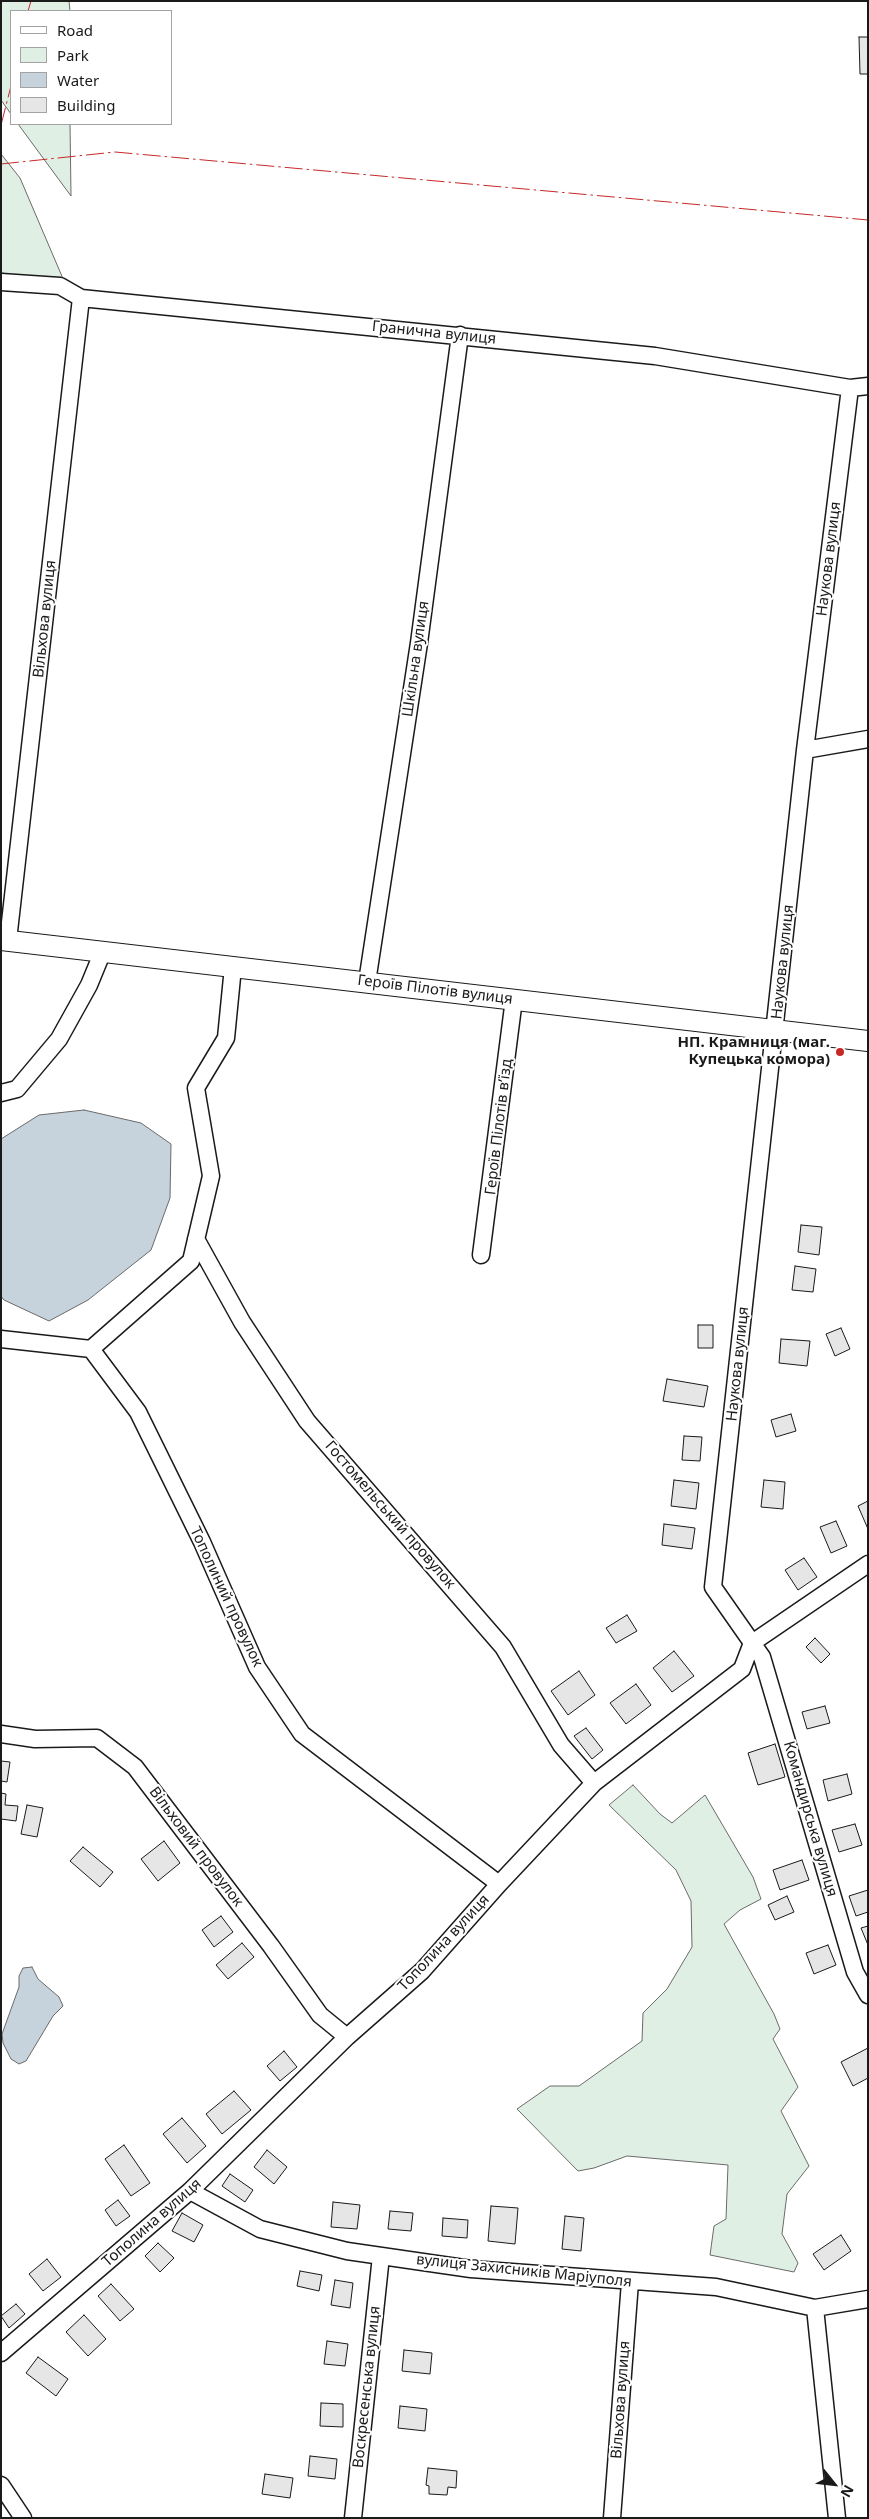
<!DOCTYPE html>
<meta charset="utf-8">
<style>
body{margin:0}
#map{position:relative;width:869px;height:2519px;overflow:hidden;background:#fff;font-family:"Noto Sans",sans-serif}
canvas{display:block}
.frame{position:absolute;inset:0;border:2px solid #1a1a1a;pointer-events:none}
.legend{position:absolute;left:10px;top:10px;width:162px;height:115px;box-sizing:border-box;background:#fff;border:1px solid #a3a3a3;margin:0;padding:6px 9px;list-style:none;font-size:15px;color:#1a1a1a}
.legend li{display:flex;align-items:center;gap:10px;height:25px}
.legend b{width:25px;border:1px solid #a3a3a3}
.north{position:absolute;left:809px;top:2459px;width:50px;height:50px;-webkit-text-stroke:4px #fff;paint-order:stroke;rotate:119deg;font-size:14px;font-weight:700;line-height:20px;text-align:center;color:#1a1a1a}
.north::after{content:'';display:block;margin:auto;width:18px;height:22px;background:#1a1a1a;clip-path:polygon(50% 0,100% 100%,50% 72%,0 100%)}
</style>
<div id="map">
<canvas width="869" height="2519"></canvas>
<div class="frame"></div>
<ul class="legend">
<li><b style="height:6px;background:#fff"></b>Road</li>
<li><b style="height:14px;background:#e0efe3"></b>Park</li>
<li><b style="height:14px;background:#c6d2dc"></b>Water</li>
<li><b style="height:14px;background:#e6e6e6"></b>Building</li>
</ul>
<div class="north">N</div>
</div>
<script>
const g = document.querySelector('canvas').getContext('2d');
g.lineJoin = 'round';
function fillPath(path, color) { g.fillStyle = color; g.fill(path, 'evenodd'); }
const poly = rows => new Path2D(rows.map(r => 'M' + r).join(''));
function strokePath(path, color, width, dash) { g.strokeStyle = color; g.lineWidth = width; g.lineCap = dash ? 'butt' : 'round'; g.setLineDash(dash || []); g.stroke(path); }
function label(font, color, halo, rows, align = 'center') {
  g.font = font + ' "Noto Sans",sans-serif'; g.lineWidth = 4; g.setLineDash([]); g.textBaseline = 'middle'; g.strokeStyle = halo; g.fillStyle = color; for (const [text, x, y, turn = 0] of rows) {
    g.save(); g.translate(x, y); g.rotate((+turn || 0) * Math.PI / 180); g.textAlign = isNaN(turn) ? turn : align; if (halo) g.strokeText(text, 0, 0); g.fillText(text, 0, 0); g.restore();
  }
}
const green = poly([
 [1,1,69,1,70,11,11,11,11,114,1,100,1,1],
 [18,124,70,124,71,196,18,124],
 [1,154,20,178,64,281,1,273,1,154],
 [633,1785,660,1814,672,1823,705,1795,753,1877,761,1899,740,1910,724,1924,774,2014,780,2029,773,2039,798,2087,781,2111,809,2166,787,2194,782,2234,798,2263,794,2272,710,2255,714,2226,726,2219,728,2165,627,2156,594,2168,578,2171,517,2109,550,2086,579,2086,642,2041,643,2013,667,1989,692,1947,691,1901,676,1870,609,1805,633,1785]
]);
const water = poly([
 [84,1110,141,1123,171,1144,170,1198,151,1250,88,1300,49,1321,4,1300,1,1296,1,1139,39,1115,84,1110],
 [32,1967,38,1979,59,1997,63,2006,53,2016,26,2061,19,2064,11,2059,3,2043,2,2034,19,1987,19,1976,23,1968,32,1967]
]);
const building = poly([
 [859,37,868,37,868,74,860,74,859,37],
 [801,1225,822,1227,819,1255,798,1252,801,1225],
 [795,1266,816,1269,813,1292,792,1290,795,1266],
 [698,1325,713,1325,713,1348,698,1348,698,1325],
 [841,1328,850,1349,835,1356,826,1334,841,1328],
 [781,1339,810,1341,807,1366,779,1363,781,1339],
 [667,1379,708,1386,704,1407,663,1401,667,1379],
 [791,1414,796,1431,776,1437,771,1420,791,1414],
 [684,1436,702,1437,700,1461,682,1460,684,1436],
 [674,1480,699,1483,696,1509,671,1506,674,1480],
 [764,1480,785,1482,783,1509,761,1507,764,1480],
 [868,1501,868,1529,858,1506,868,1501],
 [836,1521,847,1546,831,1553,820,1527,836,1521],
 [664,1524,695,1528,692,1549,662,1545,664,1524],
 [804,1558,817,1577,798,1590,785,1570,804,1558],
 [627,1615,637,1631,616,1643,606,1628,627,1615],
 [815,1638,830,1654,821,1663,806,1647,815,1638],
 [674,1651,694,1676,672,1692,653,1668,674,1651],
 [579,1671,595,1695,568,1715,551,1691,579,1671],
 [636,1684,651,1705,626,1724,610,1703,636,1684],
 [825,1706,830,1723,807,1729,802,1712,825,1706],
 [586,1728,603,1750,592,1759,574,1736,586,1728],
 [775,1744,785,1777,758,1785,748,1753,775,1744],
 [1,1761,10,1762,7,1782,1,1781,1,1761],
 [847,1774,852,1794,828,1801,823,1780,847,1774],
 [1,1793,6,1794,5,1805,18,1806,16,1821,1,1819,1,1793],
 [27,1805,43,1808,37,1837,21,1834,27,1805],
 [855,1824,862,1845,839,1852,832,1830,855,1824],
 [164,1841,180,1863,158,1881,141,1859,164,1841],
 [83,1847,113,1872,100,1887,70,1861,83,1847],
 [802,1860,809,1880,780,1890,773,1870,802,1860],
 [868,1890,868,1912,856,1916,849,1896,868,1890],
 [787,1896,794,1912,775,1920,768,1905,787,1896],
 [221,1916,233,1932,214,1947,202,1930,221,1916],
 [868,1926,868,1945,861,1928,868,1926],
 [242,1943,254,1957,228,1979,216,1965,242,1943],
 [828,1945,836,1965,814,1974,806,1953,828,1945],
 [868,2048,868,2078,853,2086,841,2062,868,2048],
 [284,2051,297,2067,280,2081,267,2066,284,2051],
 [234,2091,251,2110,222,2134,206,2114,234,2091],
 [182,2118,206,2146,187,2163,163,2134,182,2118],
 [124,2145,150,2183,131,2196,105,2159,124,2145],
 [267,2150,287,2167,274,2184,254,2167,267,2150],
 [230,2174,253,2190,245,2202,222,2186,230,2174],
 [118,2200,130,2216,116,2226,105,2210,118,2200],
 [333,2202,360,2205,357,2229,331,2227,333,2202],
 [491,2206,518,2208,515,2244,488,2241,491,2206],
 [390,2211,413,2213,411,2231,388,2229,390,2211],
 [182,2213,203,2225,194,2242,172,2231,182,2213],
 [565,2216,584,2218,581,2251,562,2249,565,2216],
 [443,2218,468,2220,467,2238,442,2236,443,2218],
 [841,2235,851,2251,824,2270,813,2254,841,2235],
 [158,2243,174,2258,160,2272,145,2256,158,2243],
 [47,2259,61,2277,43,2291,29,2274,47,2259],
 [300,2271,322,2275,319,2291,297,2286,300,2271],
 [335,2280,353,2283,350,2308,331,2305,335,2280],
 [111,2284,134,2309,120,2321,98,2296,111,2284],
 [16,2304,25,2314,9,2328,1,2316,16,2304],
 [84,2315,106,2339,88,2356,66,2332,84,2315],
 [327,2341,348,2344,345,2366,324,2364,327,2341],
 [404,2350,432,2353,430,2374,402,2371,404,2350],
 [38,2357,68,2379,56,2396,26,2373,38,2357],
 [321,2403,343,2404,343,2427,320,2426,321,2403],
 [400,2406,427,2409,425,2431,398,2428,400,2406],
 [310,2456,337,2459,335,2479,308,2476,310,2456],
 [428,2468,457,2471,456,2488,448,2487,447,2495,429,2494,429,2486,426,2485,428,2468],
 [265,2474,293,2478,290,2498,262,2494,265,2474]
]);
const minor = poly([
 [1,282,60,286,81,298,655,356,850,388,868,386],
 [850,388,805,750,713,1587,762,1657,855,1972,868,1995],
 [805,750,868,739],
 [8,940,81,298],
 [367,982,419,643,460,335],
 [1,1093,17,1089,59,1039,89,985,103,951],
 [196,1239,242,1322,307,1421,503,1647,561,1745,594,1783],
 [481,1255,514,999],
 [1,1339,91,1349,191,1261,211,1176,196,1088,226,1038,233,967],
 [91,1349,138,1412,202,1542,257,1667,302,1734,499,1884],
 [1,1734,35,1739,97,1738,135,1767,271,1946,320,2015,347,2037],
 [190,2191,260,2229,347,2251,471,2269,716,2287,815,2308,868,2299],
 [815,2308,837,2518],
 [1,2353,190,2191,347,2037,422,1971,499,1884,594,1783,742,1669,752,1643,868,1564],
 [1,2485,23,2518],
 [353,2518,381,2256],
 [612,2518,630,2282]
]);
const tertiary = poly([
 [1,940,868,1041]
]);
const power = poly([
 [28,11,31,1],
 [1,125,11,86],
 [1,164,115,152,868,220]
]);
const markers = [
 [840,1052,5,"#c62828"]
];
const streetNames = [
 ["Гранична вулиця",434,333,6],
 ["Наукова вулиця",829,559,-83],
 ["Вільхова вулиця",45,619,-84],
 ["Шкільна вулиця",416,659,-82],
 ["Наукова вулиця",783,962,-84],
 ["Героїв Пілотів вулиця",435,990,7],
 ["Героїв Пілотів в’їзд",499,1127,-83],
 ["Наукова вулиця",738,1364,-84],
 ["Гостомельський провулок",390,1515,49],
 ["Тополиний провулок",226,1597,65],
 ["Командирська вулиця",810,1819,74],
 ["Вільховий провулок",196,1847,53],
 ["Тополина вулиця",444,1943,-47],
 ["Тополина вулиця",152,2223,-41],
 ["вулиця Захисників Маріуполя",524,2271,6],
 ["Воскресенська вулиця",367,2387,-84],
 ["Вільхова вулиця",621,2400,-86]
];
const poiNames = [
 ["НП. Крамниця (маг.",830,1043],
 ["Купецька комора)",830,1060]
];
fillPath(green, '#e0efe3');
strokePath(green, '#6a6a6a', 1);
fillPath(water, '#c6d2dc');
strokePath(water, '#6a6a6a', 1);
fillPath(building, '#e6e6e6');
strokePath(building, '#1a1a1a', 1);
strokePath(minor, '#1a1a1a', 19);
strokePath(tertiary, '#1a1a1a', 22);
strokePath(minor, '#fff', 16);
strokePath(tertiary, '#fff', 20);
strokePath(power, '#c62828', 1, [18, 4, 2.5, 4]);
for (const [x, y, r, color] of markers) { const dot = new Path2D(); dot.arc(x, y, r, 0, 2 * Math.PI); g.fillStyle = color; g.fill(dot); strokePath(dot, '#fff', 2); }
label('15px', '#1a1a1a', '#fff', streetNames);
label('bold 15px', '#1a1a1a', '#fff', poiNames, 'right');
</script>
